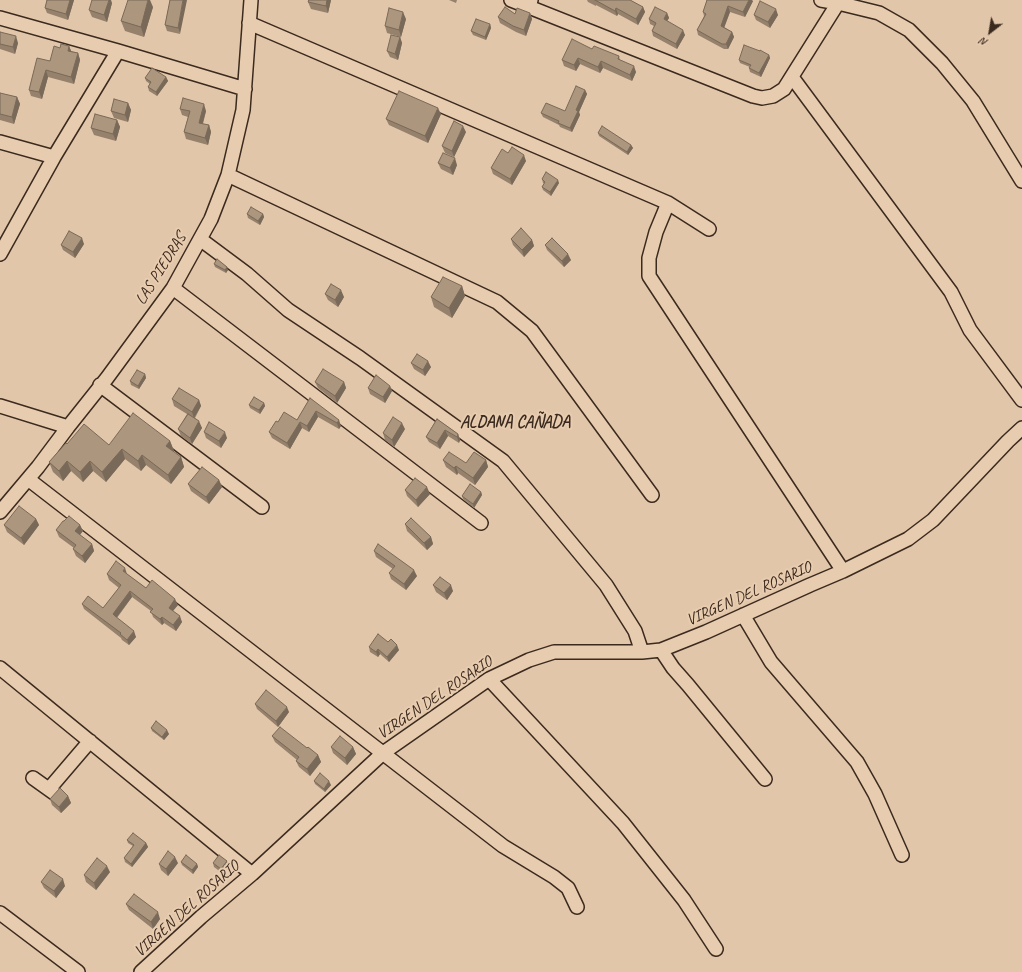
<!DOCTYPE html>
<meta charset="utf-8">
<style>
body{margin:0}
#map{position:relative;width:1022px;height:972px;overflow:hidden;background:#e1c6a9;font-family:Caveat,sans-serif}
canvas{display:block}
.north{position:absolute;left:970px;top:12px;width:40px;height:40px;-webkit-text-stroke:3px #e8ccaf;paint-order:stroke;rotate:211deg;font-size:11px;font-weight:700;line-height:16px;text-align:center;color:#3b2a1e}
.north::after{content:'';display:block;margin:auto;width:14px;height:18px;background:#3b2a1e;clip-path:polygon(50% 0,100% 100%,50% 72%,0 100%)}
</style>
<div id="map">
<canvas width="1022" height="972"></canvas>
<div class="north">N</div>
</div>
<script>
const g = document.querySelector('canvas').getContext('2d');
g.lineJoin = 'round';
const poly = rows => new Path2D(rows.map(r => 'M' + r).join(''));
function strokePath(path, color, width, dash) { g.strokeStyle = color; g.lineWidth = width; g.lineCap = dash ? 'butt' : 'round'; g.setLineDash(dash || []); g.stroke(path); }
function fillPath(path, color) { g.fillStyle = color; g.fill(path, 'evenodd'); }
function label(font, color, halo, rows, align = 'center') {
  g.font = font + ' Caveat,sans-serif'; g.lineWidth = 4; g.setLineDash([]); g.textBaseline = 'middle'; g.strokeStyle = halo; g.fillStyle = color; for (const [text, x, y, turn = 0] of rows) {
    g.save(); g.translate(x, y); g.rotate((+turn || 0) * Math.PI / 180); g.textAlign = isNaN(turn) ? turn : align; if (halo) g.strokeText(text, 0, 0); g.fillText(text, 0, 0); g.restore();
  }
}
const minor = poly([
 [511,0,529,7,531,0],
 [821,0,838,3,879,13,909,30,942,63,973,101,1022,181],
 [529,7,753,96,762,98,773,96,784,89,838,3],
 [0,18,118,51,245,89],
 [249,23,668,203,709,229],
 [792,77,951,292,970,330,1022,400],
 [0,142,54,157],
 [228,175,497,302,532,331,652,495],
 [668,203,656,232,649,258,649,276,843,571],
 [200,239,247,274,288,310,360,358,503,461,606,585,635,631,642,652],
 [0,254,54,157,118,51],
 [173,288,481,523],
 [100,385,262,507],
 [0,406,68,427],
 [28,479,503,846,554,877,568,888,577,907],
 [0,512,38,467,68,427,107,378,173,288,211,219,228,175,243,110,251,0],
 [743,615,771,662,857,762,875,794,902,855],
 [661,650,673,668,688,685,765,779],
 [0,668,252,874],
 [489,679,623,823,684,900,716,949],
 [33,778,54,793],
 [49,789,90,741],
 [0,913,78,972],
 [141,972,201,917,252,874,383,753,489,679,529,660,554,652,642,652,661,650,706,632,810,585,843,571,908,539,933,520,1008,441,1022,428]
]);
const wall = poly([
 [47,0,74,0,68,20,47,13,45,8],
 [170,0,180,34,167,31,165,25],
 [308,0,331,0,328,13,311,9,308,2],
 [449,0,457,0,456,3],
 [587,0,630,0,643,7,645,12,638,25,618,14,617,16,596,5,596,6,588,2],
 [707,0,753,1,745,17,730,12,724,27,732,32,734,37,728,49,724,49,698,35,697,30,704,16,703,12],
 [112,3,107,22,92,17,89,10],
 [153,7,144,37,125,31,121,21],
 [530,13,532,19,526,36,516,32,500,23,498,17,515,14],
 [667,13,669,18,667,21,685,35,677,49,653,36,652,31,654,26,650,24,649,19],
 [754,15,778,15,770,28,756,20],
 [406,19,401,37,387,33,385,26],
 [490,24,491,28,486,40,473,35,471,31],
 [0,32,18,43,15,54,0,49],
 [400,37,402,43,398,60,390,57,387,51],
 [69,46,71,51,78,53,80,60,74,84,48,77,42,99,31,96,29,90,50,61,60,48],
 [592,49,619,56,620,60,636,72,632,81,603,68,600,73,580,64,576,71,564,66,562,60],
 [769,55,770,58,761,77,750,72,749,68,750,67,740,63,739,60],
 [166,77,168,81,157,96,149,91,148,87,150,84,146,81,145,78],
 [585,90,587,94,579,112,580,115,572,132,560,127,559,125,543,117,541,113,565,111],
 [0,94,17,97,20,104,14,124,0,120],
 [128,103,131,110,128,122,114,118,111,111],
 [180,109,206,111,203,124,209,125,211,132,208,145,186,139,184,132,188,117,182,115],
 [441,114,428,143,389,125,386,119],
 [117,120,120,127,116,141,94,135,91,128],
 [466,132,454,157,445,153,442,146],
 [598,133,631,145,633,148,628,155,599,136],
 [508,153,526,161,512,185,493,174,491,168],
 [438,163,457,165,453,175,441,169],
 [542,179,559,183,551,196,543,190,542,187,544,183,543,183],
 [247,214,263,214,264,217,260,225,248,218],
 [511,239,532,240,534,246,524,257,513,245],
 [84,244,75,258,63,250,61,245],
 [545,245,571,260,564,267,547,250],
 [214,264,228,270,226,273,215,267],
 [462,286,465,296,452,318,434,307,431,297],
 [325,294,344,297,338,307,328,300],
 [411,363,431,367,425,376,414,369],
 [145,374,146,378,139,389,131,385,130,381],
 [315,382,344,382,346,388,337,403,318,388],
 [390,386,392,391,385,403,370,394,368,388],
 [310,398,341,426,339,429,318,417,309,432,302,428,290,449,272,438,269,432,278,422,297,420],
 [172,399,199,400,201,406,195,418,202,428,192,444,181,436,178,429,187,414,174,406],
 [264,403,265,406,260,414,250,408,249,405],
 [437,419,458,434,460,440,459,443,448,436,440,449,429,442,426,437],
 [405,429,394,447,385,440,383,433],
 [204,432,227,438,221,448,206,438],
 [170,441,174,451,173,452,181,457,184,467,171,484,146,465,141,471,125,459,106,482,93,471,83,482,71,471,63,481,53,472,49,462,67,444,109,445],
 [443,460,466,463,486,460,488,467,475,485,458,473,457,475,446,467],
 [219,480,222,487,209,504,191,491,188,484],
 [405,490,430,494,418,507,407,496],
 [481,492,482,495,474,508,463,499,462,496],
 [36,519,39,525,24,545,7,532,4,525],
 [405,524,431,537,433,544,427,550,407,531],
 [80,525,83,531,80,535,92,544,94,551,85,563,76,556,73,549,74,548,59,537,56,530],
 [374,551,417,576,406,590,391,579,389,573,393,569,376,557],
 [107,574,127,574,146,588,178,605,173,611,182,622,176,631,164,623,162,625,153,617,151,611,132,597,117,618,136,637,129,645,122,640,121,638,84,609,82,604,103,608,119,588,109,580],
 [433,585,453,591,447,600,436,592],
 [369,647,399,650,389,662,380,654,378,657,370,652],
 [255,704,289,712,278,727,257,709],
 [151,728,169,734,164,740,152,731],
 [272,736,307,748,318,755,321,762,310,776,299,767,296,761,297,760,275,742],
 [331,747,353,747,356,754,347,765,333,753],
 [314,781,331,785,325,792,315,784],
 [68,796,71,803,61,813,52,805,50,799],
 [127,840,146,843,148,847,132,867,125,862,124,858,133,846,128,843],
 [181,862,197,864,198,867,193,874,182,865],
 [178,863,168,876,161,870,159,864],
 [213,863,228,865,222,873,214,867],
 [110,872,96,890,86,882,84,875],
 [41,882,65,886,56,898,44,888],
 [126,904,160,919,153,929,129,910]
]);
const shadedWall = poly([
 [70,0,74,0,68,20,66,14],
 [109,0,111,0,112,3,107,22,104,15],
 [148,0,150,0,153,7,144,37,141,27],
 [183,0,187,0,180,34,178,28],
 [327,0,331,0,328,13,326,6],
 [749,0,752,0,753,1,745,17,743,12],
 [728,6,730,12,723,31,721,26],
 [643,7,645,12,638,25,636,19],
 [616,8,618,14,617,16,615,11],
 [776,9,778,15,770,28,768,22],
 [403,12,406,19,401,37,399,30],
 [530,13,532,19,526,36,524,30],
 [667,13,669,18,665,24,664,19],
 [490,24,491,28,486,40,485,37],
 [683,30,685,35,677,49,676,44],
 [732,32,734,37,728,49,726,44],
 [16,36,18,43,15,54,13,47],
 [400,37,402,43,398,60,395,54],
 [69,46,72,53,68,51],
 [78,53,80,60,74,84,71,77],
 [769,55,770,58,761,77,759,73],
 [578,58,580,64,576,71,574,65],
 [601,61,603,68,600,73,598,67],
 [634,66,636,72,632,81,630,75],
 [46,70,48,77,42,99,39,92],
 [166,77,168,81,157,96,156,92],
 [585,90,587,94,579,112,580,115,572,132,570,128,576,110],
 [17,97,20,104,14,124,12,117],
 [128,103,131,110,128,122,125,115],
 [204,104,206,111,201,129,199,123],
 [438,108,441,114,428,143,425,136],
 [117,120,120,127,116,141,113,134],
 [209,125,211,132,208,145,205,138],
 [463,126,466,132,454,157,452,151],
 [631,145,633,148,628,155,627,152],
 [524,155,526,161,512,185,510,179],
 [455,158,457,165,453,175,450,168],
 [558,180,559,183,551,196,550,192],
 [263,214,264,217,260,225,258,221],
 [82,238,84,244,75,258,73,252],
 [532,240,534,246,524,257,522,250],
 [568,254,571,260,564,267,562,261],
 [227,267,228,270,226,273,225,270],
 [462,286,465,296,452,318,449,308],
 [341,290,344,297,338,307,335,300],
 [428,361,431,367,425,376,423,370],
 [145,374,146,378,139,389,138,386],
 [344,382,346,388,337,403,335,396],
 [390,386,392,391,385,403,383,397],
 [199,400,201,406,194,418,192,412],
 [264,403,265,406,260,414,259,410],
 [316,411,318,417,309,432,307,426],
 [339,420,341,426,339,429,337,423],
 [199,421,202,428,192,444,190,438],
 [300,422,302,428,290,449,287,443],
 [402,423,405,429,394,447,392,440],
 [445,430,448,436,440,449,437,443],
 [225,432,227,438,221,448,219,441],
 [458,434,460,440,459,443,457,437],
 [170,441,174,451,170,456,166,446],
 [122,449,125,459,106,482,102,472],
 [142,455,146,465,141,471,138,461],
 [181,457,184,467,171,484,168,475],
 [486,460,488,467,475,485,473,478],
 [67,461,71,471,63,481,59,471],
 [90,461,93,471,83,482,80,472],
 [456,466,458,473,457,475,454,468],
 [219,480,222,487,209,504,206,497],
 [427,487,430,494,418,507,416,500],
 [481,492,482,495,474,508,473,504],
 [36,519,39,525,24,545,21,538],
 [80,525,83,531,77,538,75,531],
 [431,537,433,544,427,550,424,543],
 [92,544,94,551,85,563,82,556],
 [125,568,127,574,123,571],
 [414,570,417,576,406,590,404,584],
 [451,585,453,591,447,600,444,593],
 [130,591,132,597,116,618,113,614],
 [175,599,178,605,171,613,169,608],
 [180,616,182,622,176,631,173,625],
 [162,617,164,623,162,625,160,619],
 [134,631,136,637,129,645,127,640],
 [397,645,399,650,389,662,387,657],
 [378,649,380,654,378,657,376,652],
 [287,707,289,712,278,727,276,721],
 [167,730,169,734,164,740,162,737],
 [353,747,356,754,347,765,345,758],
 [318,755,321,762,310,776,307,769],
 [329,781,331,785,325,792,324,789],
 [68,796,71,803,61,813,59,807],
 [146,843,148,847,132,867,131,864],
 [175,857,178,863,168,876,166,869],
 [227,861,228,865,222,873,221,869],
 [197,864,198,867,193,874,192,870],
 [107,866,110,872,96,890,94,883],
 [63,879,65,886,56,898,54,891],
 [158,912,160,919,153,929,151,922]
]);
const building = poly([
 [47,0,70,0,66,14,45,8,47,0],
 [92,0,109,0,104,15,89,10,92,0],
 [128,0,148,0,141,27,121,21,128,0],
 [170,0,183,0,178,28,165,25,170,0],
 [309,0,327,0,326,6,308,2,309,0],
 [595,0,630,0,643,7,636,19,616,8,615,11,595,0],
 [707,0,749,0,743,12,728,6,721,26,732,32,726,44,722,44,697,30,706,14,703,12,707,0],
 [760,1,776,9,768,22,754,15,760,1],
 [505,7,515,14,517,8,530,13,524,30,513,26,498,17,505,7],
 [655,7,667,13,664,19,683,30,676,44,652,31,656,23,649,19,655,7],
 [389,8,403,12,399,30,385,26,389,8],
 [476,19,490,24,485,37,471,31,476,19],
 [0,32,16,36,13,47,0,44,0,32],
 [391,35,400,37,395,54,387,51,391,35],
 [572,39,592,49,594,46,619,56,618,59,634,66,630,75,601,61,598,67,578,58,574,65,562,60,572,39],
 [61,44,69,46,68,51,78,53,71,77,46,70,39,92,29,90,37,58,50,61,54,46,60,48,61,44],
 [744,45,760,51,760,50,769,55,759,73,749,68,751,65,739,60,744,45],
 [152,68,166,77,156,92,148,87,151,82,145,78,152,68],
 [576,86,585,90,576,110,578,111,570,128,558,123,559,121,541,113,546,103,565,111,576,86],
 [399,91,438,108,425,136,386,119,399,91],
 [0,93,17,97,12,117,0,114,0,93],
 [183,98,204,104,199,123,209,125,205,138,184,132,190,111,180,109,183,98],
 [114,99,128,103,125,115,111,111,114,99],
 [95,114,117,120,113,134,91,128,95,114],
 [454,121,463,126,452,151,442,146,454,121],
 [602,126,631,145,627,152,598,133,602,126],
 [512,147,524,155,510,179,491,168,502,149,508,153,512,147],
 [443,153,455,158,450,168,438,163,443,153],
 [546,172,558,180,550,192,542,187,545,182,542,179,546,172],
 [251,207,263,214,258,221,247,214,251,207],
 [521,228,532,240,522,250,511,239,521,228],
 [69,231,82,238,73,252,61,245,69,231],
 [552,238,568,254,562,261,545,245,552,238],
 [217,259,227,267,225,270,214,264,217,259],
 [443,277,462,286,449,308,431,297,443,277],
 [331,284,341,290,335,300,325,294,331,284],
 [417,354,428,361,423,370,411,363,417,354],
 [323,369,344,382,335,396,315,382,323,369],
 [137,370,145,374,138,386,130,381,137,370],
 [376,375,390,386,383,397,368,388,376,375],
 [179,388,199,400,192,412,172,399,179,388],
 [254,397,264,403,259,410,249,405,254,397],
 [310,398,339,420,337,423,316,411,307,426,300,422,287,443,269,432,276,421,278,422,284,412,297,420,310,398],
 [133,413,170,441,166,446,181,457,168,475,142,455,138,461,122,449,102,472,90,461,80,472,67,461,59,471,49,462,66,443,67,444,84,424,109,445,133,413],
 [188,414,199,421,190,438,178,429,188,414],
 [393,417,402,423,392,440,383,433,393,417],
 [437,419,458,434,457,437,445,430,437,443,426,437,437,419],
 [209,422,225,432,219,441,204,432,209,422],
 [449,452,466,463,474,452,486,460,473,478,456,466,454,468,443,460,449,452],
 [202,467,219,480,206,497,188,484,202,467],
 [415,478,427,487,416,500,405,490,415,478],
 [470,484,481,492,473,504,462,496,470,484],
 [19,506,36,519,21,538,4,525,19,506],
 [69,516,80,525,75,531,92,544,82,556,73,549,76,545,56,530,63,521,64,521,69,516],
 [411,518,431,537,424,543,405,524,411,518],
 [378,544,414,570,404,584,389,573,395,566,374,551,378,544],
 [116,561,125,568,123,571,146,588,152,580,175,599,169,608,180,616,173,625,162,617,160,619,150,612,153,609,130,591,113,614,115,616,134,631,127,640,120,634,121,633,82,604,88,596,103,608,121,585,107,574,116,561],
 [440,577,451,585,444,593,433,585,440,577],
 [378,634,388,642,391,639,397,645,387,657,378,649,376,652,369,647,378,634],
 [266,690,287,707,276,721,255,704,266,690],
 [156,721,167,730,162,737,151,728,156,721],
 [280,727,307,748,308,747,318,755,307,769,296,761,299,757,272,736,280,727],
 [340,736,353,747,345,758,331,747,340,736],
 [320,773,329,781,324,789,314,781,320,773],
 [60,788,68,796,59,807,50,799,60,788],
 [133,833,146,843,131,864,124,858,134,845,127,840,133,833],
 [168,851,175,857,166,869,159,864,168,851],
 [186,855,197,864,192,870,181,862,186,855],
 [219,855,227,861,221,869,213,863,219,855],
 [97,858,107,866,94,883,84,875,97,858],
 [50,870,63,879,54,891,41,882,50,870],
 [134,894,158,912,151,922,126,904,134,894]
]);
const streetNames = [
 ["LAS PIEDRAS",161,269,-58],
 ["VIRGEN DEL ROSARIO",749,594,-24],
 ["VIRGEN DEL ROSARIO",435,698,-34],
 ["VIRGEN DEL ROSARIO",187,909,-42]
];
const neighbourhoodNames = [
 ["ALDANA CAÑADA",515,423]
];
strokePath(minor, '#3b2a1e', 16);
strokePath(minor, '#e8ccaf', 13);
fillPath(wall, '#95816c');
fillPath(shadedWall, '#796958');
fillPath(building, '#ad967e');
strokePath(building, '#796958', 1);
label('16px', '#3b2a1e', '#e8ccaf', streetNames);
label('bold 17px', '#3b2a1e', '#e8ccaf', neighbourhoodNames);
</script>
